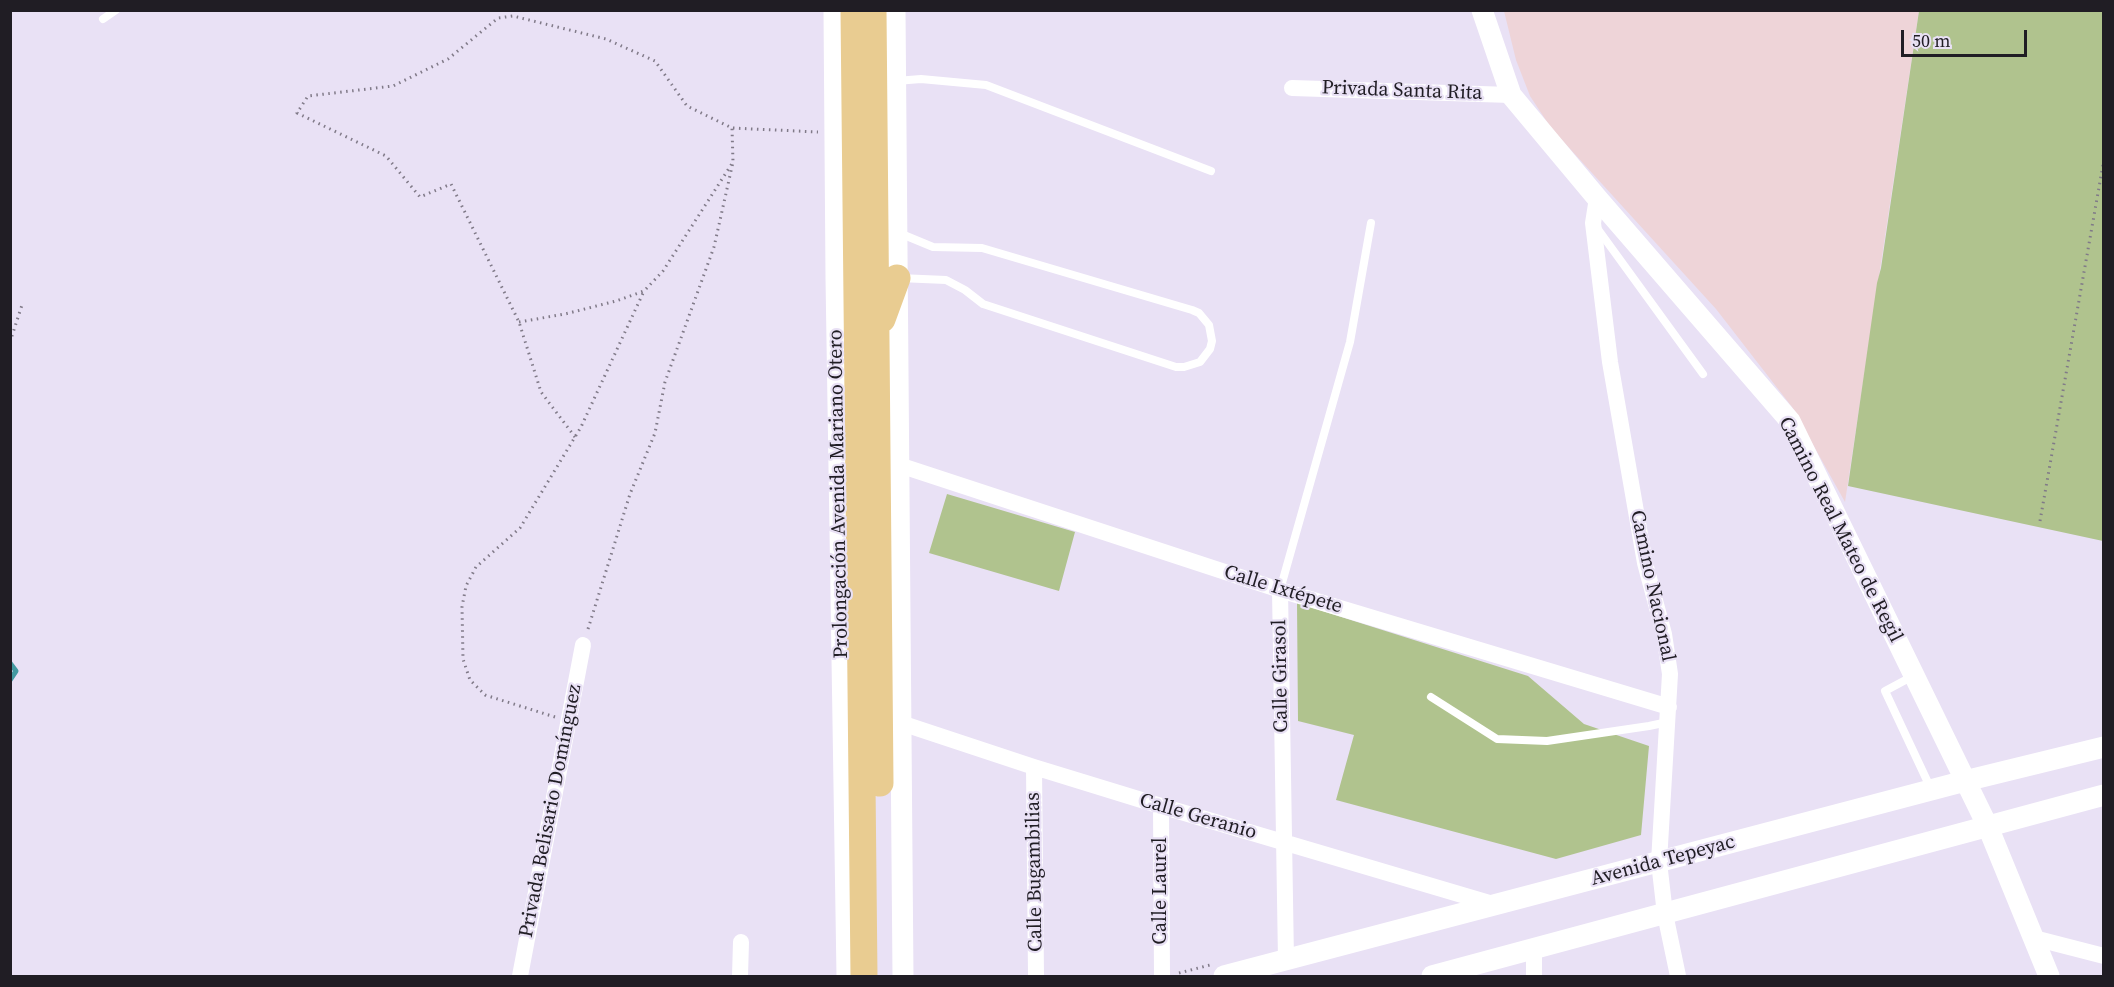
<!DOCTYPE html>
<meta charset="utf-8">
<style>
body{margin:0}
#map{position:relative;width:2114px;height:987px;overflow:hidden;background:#e9e1f5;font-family:"Source Serif 4",serif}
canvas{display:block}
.frame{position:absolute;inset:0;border:12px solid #201d24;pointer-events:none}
.scale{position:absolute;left:1901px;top:30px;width:126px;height:27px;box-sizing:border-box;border:3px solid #201d24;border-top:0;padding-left:8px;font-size:18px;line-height:21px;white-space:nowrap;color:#201d24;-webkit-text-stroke:4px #e9e1f5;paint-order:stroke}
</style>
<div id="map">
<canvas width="2114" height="987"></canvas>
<div class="frame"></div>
<div class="scale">50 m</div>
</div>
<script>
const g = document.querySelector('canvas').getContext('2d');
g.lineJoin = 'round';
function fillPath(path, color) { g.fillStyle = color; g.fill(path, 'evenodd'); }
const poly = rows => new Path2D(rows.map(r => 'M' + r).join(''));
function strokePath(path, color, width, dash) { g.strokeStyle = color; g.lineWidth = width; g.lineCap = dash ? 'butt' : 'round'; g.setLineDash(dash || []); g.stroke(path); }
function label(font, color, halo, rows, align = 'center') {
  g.font = font + ' "Source Serif 4",serif'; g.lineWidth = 4.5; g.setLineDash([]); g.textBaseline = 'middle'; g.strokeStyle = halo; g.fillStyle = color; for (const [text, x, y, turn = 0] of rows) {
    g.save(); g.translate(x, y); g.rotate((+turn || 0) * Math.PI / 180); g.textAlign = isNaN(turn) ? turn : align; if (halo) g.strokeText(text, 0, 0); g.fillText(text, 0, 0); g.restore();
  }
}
const education = poly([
 [1504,11,1919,11,1845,502,1792,407,1716,309,1551,128,1530,96,1516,60]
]);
const green = poly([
 [1919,11,2103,11,2103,541,1848,486,1877,283,1881,268],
 [947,494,1075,532,1059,591,929,553],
 [1297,603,1528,676,1584,724,1649,746,1641,835,1556,859,1336,800,1354,735,1298,721]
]);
const stream = poly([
 [10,663,16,671,10,680]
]);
const path = poly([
 [519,322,565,314,616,301,644,291,663,271,733,162,732,128],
 [10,342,22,305],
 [575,437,541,392,519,322,451,184,420,197,386,156,297,113,308,96,393,86,448,59,498,18,513,16,606,39,655,61,687,106,732,128,818,132],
 [2040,521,2104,159],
 [588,629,630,494,655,433,665,382,714,247,733,162],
 [555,717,485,695,470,680,463,659,462,607,466,586,476,567,520,528,581,427,644,291],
 [1179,973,1210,965]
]);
const service = poly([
 [103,19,116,10],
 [896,81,921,79,986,85,1211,171],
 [1597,228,1703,374],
 [899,278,946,280,965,290,983,304,1176,367,1184,367,1200,362,1210,349,1212,341,1209,325,1199,313,1192,310,982,248,933,247,904,235,899,231],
 [1280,590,1350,342,1371,223],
 [1913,676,1885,691,1931,789],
 [1431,697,1497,739,1547,741,1649,726,1668,722]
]);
const minor = poly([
 [1292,88,1511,95],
 [1597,198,1593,223,1610,362,1645,563,1664,634,1670,674,1659,862,1665,914,1678,976],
 [899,465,1280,590,1669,707],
 [1280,590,1286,960],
 [901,723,1034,767,1161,806,1496,905],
 [1034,767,1036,976],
 [1161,806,1162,976],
 [2034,938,2104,956],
 [1534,949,1534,976],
 [520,976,583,645],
 [740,976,741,942]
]);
const tertiary = poly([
 [834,10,836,278,847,976],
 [895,10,903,976],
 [1482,10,1511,95,1597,198,1790,421,1988,827,2049,976],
 [1224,976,1965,781,2104,747],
 [1432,976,2104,795]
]);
const primary = poly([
 [854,10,864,976],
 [873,10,880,783],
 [882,319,897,278]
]);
const streetNames = [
 ["Privada Santa Rita",1402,91,2],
 ["Prolongación Avenida Mariano Otero",839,494,-91],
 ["Camino Real Mateo de Regil",1840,530,63],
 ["Camino Nacional",1652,586,78],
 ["Calle Ixtépete",1283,590,17],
 ["Calle Girasol",1281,676,-91],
 ["Privada Belisario Domínguez",551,811,-79],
 ["Calle Geranio",1198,817,16],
 ["Avenida Tepeyac",1663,861,-15],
 ["Calle Bugambilias",1035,872,-91],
 ["Calle Laurel",1161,891,-90]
];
fillPath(education, '#eed4d8');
fillPath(green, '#b0c38e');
strokePath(stream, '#4399a0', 5);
strokePath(path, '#807a88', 3, [1.5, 4.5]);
strokePath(service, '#fff', 8);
strokePath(minor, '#fff', 16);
strokePath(tertiary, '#fff', 21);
strokePath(primary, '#e9cc91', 27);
label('20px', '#201d24', '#e9e1f5', streetNames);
</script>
